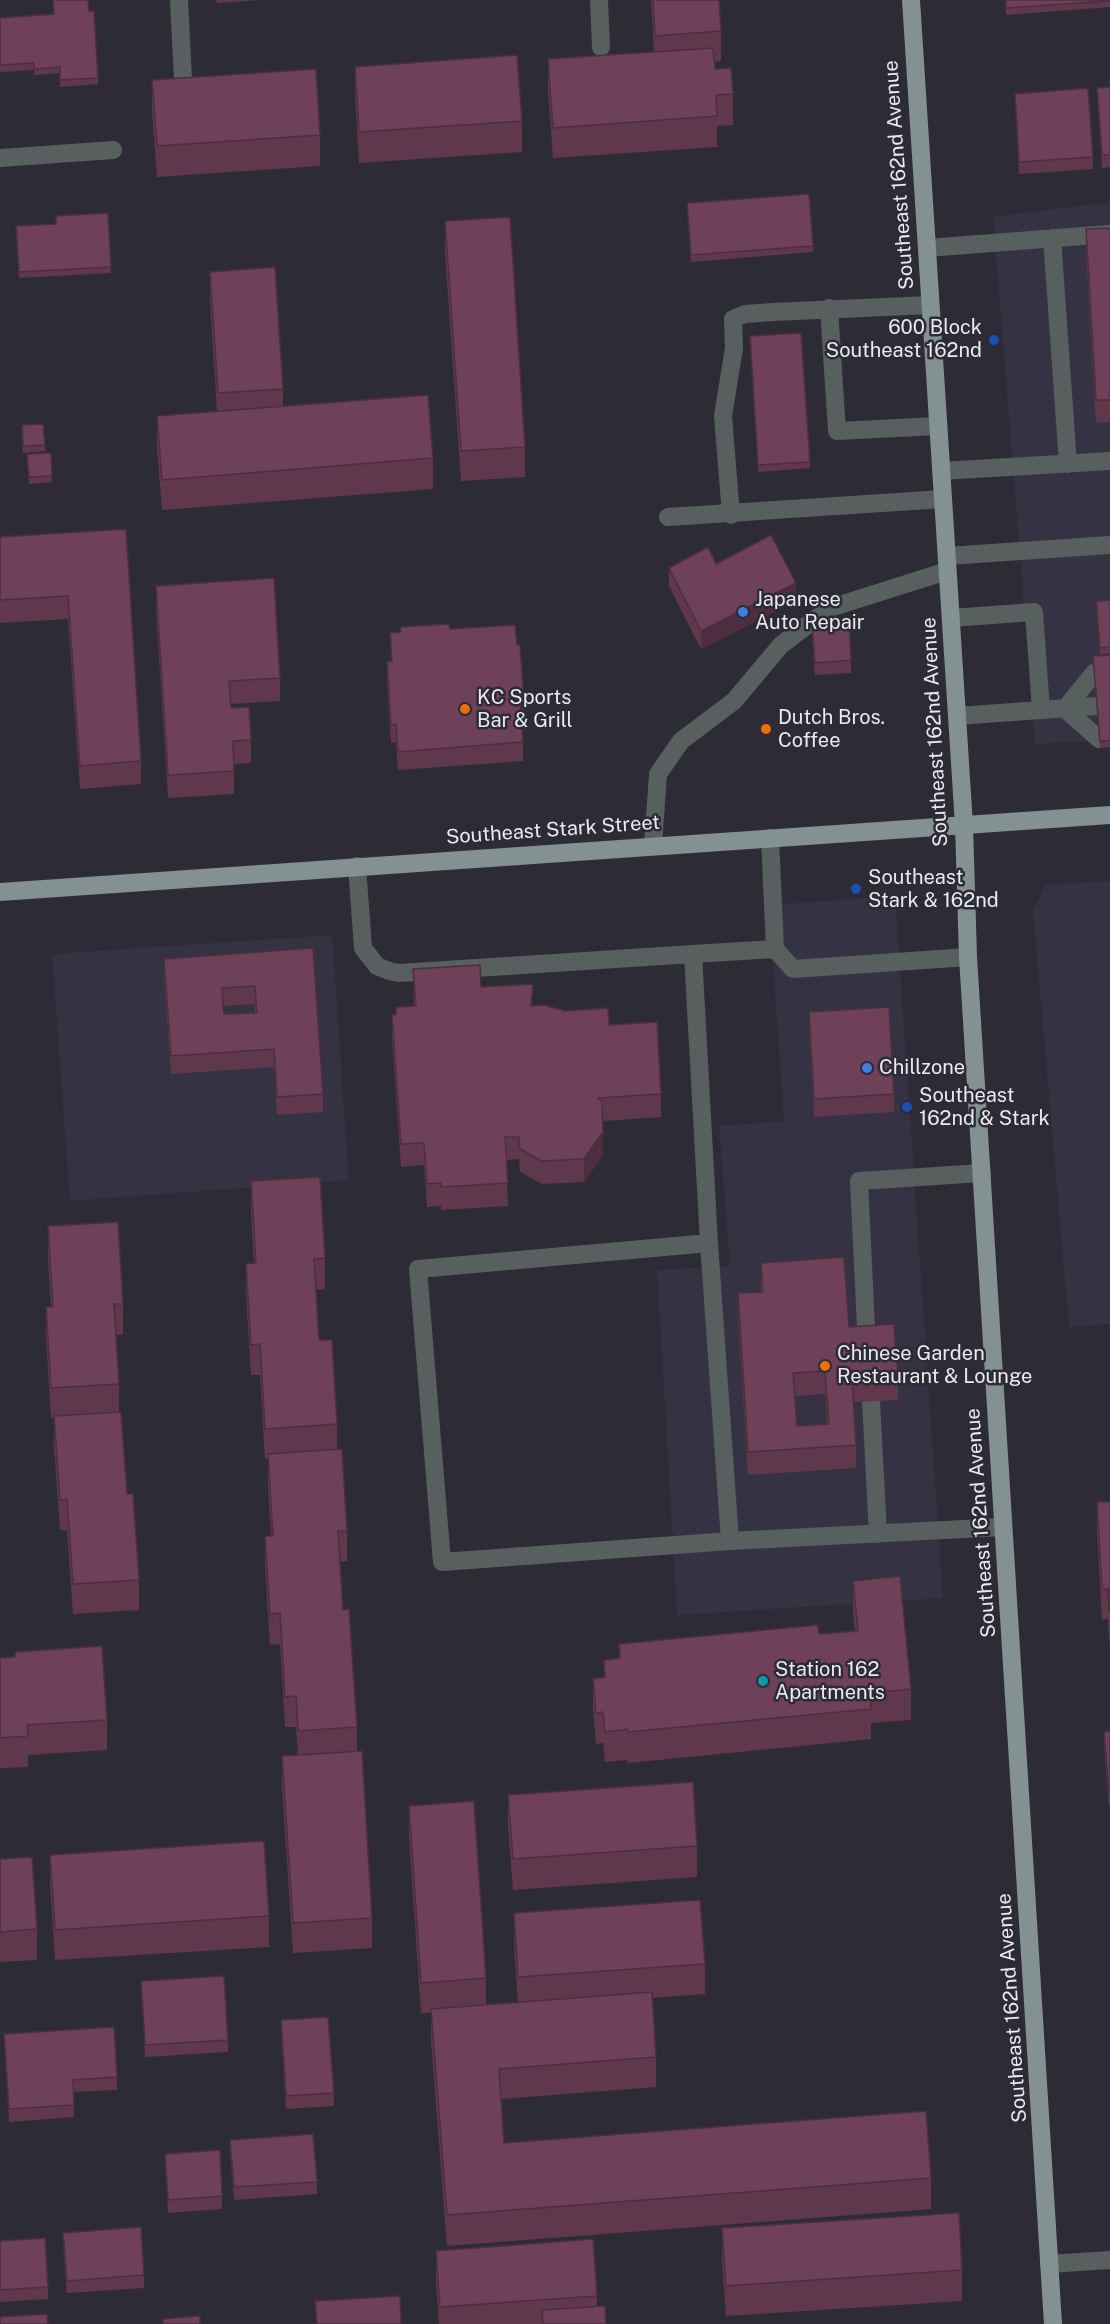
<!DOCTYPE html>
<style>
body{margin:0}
canvas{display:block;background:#2d2b36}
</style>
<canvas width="1110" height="2324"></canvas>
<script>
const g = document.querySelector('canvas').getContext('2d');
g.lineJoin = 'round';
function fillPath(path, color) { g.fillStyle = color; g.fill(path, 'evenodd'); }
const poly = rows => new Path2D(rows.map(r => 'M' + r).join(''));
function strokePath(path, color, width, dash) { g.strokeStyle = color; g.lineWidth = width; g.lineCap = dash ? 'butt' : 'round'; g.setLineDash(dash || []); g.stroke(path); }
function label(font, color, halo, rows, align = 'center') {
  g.font = font + ' "Public Sans",sans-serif'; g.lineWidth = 5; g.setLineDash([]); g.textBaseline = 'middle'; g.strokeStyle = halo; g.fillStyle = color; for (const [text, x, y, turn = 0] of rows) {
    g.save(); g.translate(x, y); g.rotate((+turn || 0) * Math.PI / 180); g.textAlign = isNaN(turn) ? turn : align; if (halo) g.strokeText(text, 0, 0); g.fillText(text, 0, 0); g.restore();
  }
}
const built = poly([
 [1110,202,1110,740,1035,744,993,217],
 [1110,881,1110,1324,1069,1327,1033,911,1046,885],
 [895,896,943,1598,677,1615,657,1270,730,1266,719,1126,784,1121,769,905],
 [332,935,349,1180,70,1201,52,954]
]);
const minor = poly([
 [179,0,183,79],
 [599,0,601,47],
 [0,158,113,150],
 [1052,238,1068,464],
 [927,248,1110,234],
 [829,308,837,431,937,426],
 [941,471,1110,461],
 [731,515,723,416,734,348,733,319,745,314,773,312,930,305],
 [668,517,943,499],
 [947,556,1110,545],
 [951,618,1034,612,1041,710],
 [1065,709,1094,673],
 [1065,709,1099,739],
 [957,716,1096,706],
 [770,838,775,949,693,954,709,1243,418,1269,442,1562,730,1541,1003,1527],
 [653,846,658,774,681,741,734,701,781,645,830,608,947,571],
 [357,866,363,948,377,966,389,971,399,973,693,954],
 [775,949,793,969,968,957],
 [709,1243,730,1541],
 [867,1348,859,1181,982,1173],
 [871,1401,878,1534],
 [1049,2264,1110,2260]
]);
const major = poly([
 [911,0,964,825,968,957,1053,2324],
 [0,892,1110,815]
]);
const wall = poly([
 [216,0,261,0,217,3],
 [651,0,719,0,721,31,721,61,714,62,715,69,733,94,733,125,717,126,717,147,553,158,548,90,548,59,654,52],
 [1005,0,1110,0,1110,7,1006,15],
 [89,11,98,78,98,84,60,87,60,73,34,75,34,70,0,72,0,18],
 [355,67,522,121,522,152,359,163,355,97],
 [152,80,320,135,320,166,157,177,152,111],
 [1110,87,1110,167,1102,168,1097,88],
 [1015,94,1093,157,1093,169,1019,174],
 [687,203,813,246,813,252,691,262],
 [108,213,111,273,19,278,16,232],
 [445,221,525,447,525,477,461,481,445,252],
 [1110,228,1110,422,1096,423,1086,252,1086,229],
 [210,272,283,389,283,406,433,458,433,489,162,510,157,447,157,416,217,412,210,302],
 [750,342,810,462,810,468,758,472],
 [22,425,45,445,45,451,23,453],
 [51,453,52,482,29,484,27,461],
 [126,529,141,761,141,784,80,789,68,619,0,623,0,537],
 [716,564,796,601,701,649,669,586,669,568],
 [156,586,280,678,280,701,231,704,231,708,251,740,251,763,234,764,234,794,168,798,156,609],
 [1110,600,1110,653,1100,654,1096,601],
 [812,624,851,660,851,673,815,675,812,637],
 [450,629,517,645,524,700,524,718,521,718,523,742,523,761,398,770,396,742,391,743,387,680,387,662,391,661,390,633],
 [1110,655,1110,747,1100,748,1093,656],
 [313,948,323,1094,323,1112,277,1115,274,1067,171,1074,164,977,164,959],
 [255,1004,255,1013,224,1014,223,1006],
 [413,969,481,987,533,1006,609,1025,661,1094,661,1117,603,1121,603,1155,584,1182,542,1184,520,1172,519,1159,506,1160,508,1206,441,1210,441,1206,427,1207,424,1165,401,1167,392,1038,392,1015,396,1014,396,1007,414,1006],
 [809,1012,894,1094,894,1112,814,1117,809,1030],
 [251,1181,325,1258,325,1289,316,1290,319,1340,337,1424,337,1449,347,1531,347,1561,340,1562,343,1610,357,1727,357,1751,372,1918,372,1948,293,1953,282,1787,282,1756,298,1755,296,1727,285,1727,280,1644,270,1645,265,1566,265,1536,271,1536,268,1484,268,1459,265,1459,260,1375,251,1375,246,1295,246,1264,254,1263,251,1212],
 [48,1226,123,1304,123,1334,116,1335,119,1384,119,1412,127,1494,139,1580,139,1610,73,1614,67,1530,60,1530,54,1447,54,1418,51,1418,46,1338,46,1307,51,1307,48,1257],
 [761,1263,849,1327,898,1377,898,1400,854,1402,856,1445,856,1468,748,1475,738,1316,738,1293,761,1292],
 [825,1394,827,1424,797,1426,795,1396],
 [1097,1502,1110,1502,1110,1641,1109,1641,1108,1619,1102,1620,1097,1533],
 [853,1581,911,1689,911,1720,871,1723,871,1739,628,1763,627,1760,605,1762,603,1743,596,1744,593,1709,593,1679,604,1678,604,1660,619,1658,619,1644,819,1634,855,1631,853,1612],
 [0,1658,107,1720,107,1750,28,1755,28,1767,0,1768],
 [1110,1731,1110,1806,1109,1806,1104,1744,1104,1732],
 [508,1795,697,1846,697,1877,513,1890,508,1826],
 [409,1806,486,1978,486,2005,518,2003,514,1944,514,1913,705,1964,705,1994,652,1998,656,2057,656,2087,501,2099,504,2143,931,2178,931,2209,447,2246,431,2040,431,2013,421,2013,409,1837],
 [50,1855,269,1916,269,1947,55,1960,50,1885],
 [0,1859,37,1929,37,1960,0,1962],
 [141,1981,228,2040,228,2052,145,2057],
 [281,2020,334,2093,334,2106,286,2109,281,2033],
 [4,2034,117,2077,117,2090,73,2092,74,2117,9,2122],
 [230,2140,317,2182,317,2194,234,2200,230,2152],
 [165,2154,222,2196,222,2209,168,2213],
 [722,2228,962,2270,962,2301,726,2316,722,2259],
 [63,2233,144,2275,144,2288,67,2293,63,2245],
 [0,2241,48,2287,48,2299,0,2302],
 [436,2251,597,2296,597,2306,606,2324,439,2324,436,2281]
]);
const shadedWall = poly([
 [796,583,796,601,701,649,701,631],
 [603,1132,603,1155,584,1182,584,1159]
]);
const building = poly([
 [53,0,88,0,89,11,94,11,98,78,60,80,60,67,34,69,34,63,0,65,0,18,54,14,53,0],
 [653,0,719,0,721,31,655,36,653,0],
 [1006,0,1110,0,1110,1,1006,8,1006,0],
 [713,48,715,69,731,68,733,94,716,95,717,116,553,128,548,59,713,48],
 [517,55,522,121,359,132,355,67,517,55],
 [316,69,320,135,157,146,152,80,316,69],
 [1110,87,1110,155,1102,155,1097,88,1110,87],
 [1088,88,1093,157,1019,162,1015,94,1088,88],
 [809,194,813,246,691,255,687,203,809,194],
 [108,213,111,267,19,272,16,226,56,224,56,216,108,213],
 [510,217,525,447,461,451,445,221,510,217],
 [1110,228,1110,400,1096,400,1086,229,1110,228],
 [275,267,283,389,218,393,210,272,275,267],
 [801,333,810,462,758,465,750,336,801,333],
 [428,395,433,458,162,480,157,416,428,395],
 [43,424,45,445,23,446,22,425,43,424],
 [51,453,52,476,29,477,27,454,51,453],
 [126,529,141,761,80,766,68,596,0,600,0,537,126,529],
 [771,535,796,583,701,631,669,568,708,547,716,564,771,535],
 [274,578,280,678,229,681,231,708,249,707,251,740,233,741,234,771,168,775,156,586,274,578],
 [1110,600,1110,647,1100,648,1096,601,1110,600],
 [849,622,851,660,815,663,812,624,849,622],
 [449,624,450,629,515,625,517,645,520,645,524,700,520,700,523,742,398,752,396,724,391,725,387,662,392,661,390,633,401,632,400,627,449,624],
 [1110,655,1110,741,1100,741,1093,656,1110,655],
 [313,948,323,1094,277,1097,274,1049,171,1056,164,959,313,948],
 [255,986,257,1013,224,1014,222,988,255,986],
 [480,965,481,987,533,984,531,1006,544,1005,565,1011,608,1008,609,1025,657,1022,661,1094,598,1098,602,1102,603,1132,584,1159,542,1161,520,1149,519,1137,505,1137,508,1183,441,1187,441,1183,427,1184,424,1143,401,1144,392,1015,396,1014,396,1007,416,1006,413,969,480,965],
 [889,1007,894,1094,814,1099,809,1012,889,1007],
 [320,1177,325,1258,314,1259,319,1340,332,1340,337,1424,265,1429,260,1344,251,1345,246,1264,256,1263,251,1181,320,1177],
 [118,1222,123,1304,114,1304,119,1384,51,1388,46,1307,53,1307,48,1226,118,1222],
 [844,1257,849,1327,894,1324,898,1377,852,1379,856,1445,748,1452,738,1293,763,1292,761,1263,844,1257],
 [825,1371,829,1424,797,1426,793,1373,825,1371],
 [121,1412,127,1494,133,1494,139,1580,73,1584,67,1499,60,1500,54,1416,121,1412],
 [342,1449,347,1531,338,1531,343,1610,349,1609,357,1727,298,1731,296,1696,285,1697,280,1613,270,1614,265,1536,273,1536,268,1454,342,1449],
 [1097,1502,1110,1502,1110,1610,1109,1611,1108,1589,1102,1589,1097,1502],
 [900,1576,911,1689,870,1693,871,1709,628,1732,627,1729,605,1732,603,1712,596,1713,593,1679,605,1677,604,1660,620,1658,619,1644,818,1625,819,1634,858,1631,853,1581,900,1576],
 [102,1646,107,1720,27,1725,28,1736,0,1738,0,1658,15,1657,15,1652,102,1646],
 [1110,1731,1110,1793,1109,1793,1104,1732,1110,1731],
 [362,1751,372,1918,293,1923,282,1756,362,1751],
 [693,1782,697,1846,513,1859,508,1795,693,1782],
 [474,1801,486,1978,421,1983,409,1806,474,1801],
 [264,1841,269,1916,55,1930,50,1855,264,1841],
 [32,1857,37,1929,0,1932,0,1859,32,1857],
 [700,1900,705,1964,518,1977,514,1913,700,1900],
 [224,1976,228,2040,145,2045,141,1981,224,1976],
 [652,1992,656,2057,499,2069,504,2143,926,2111,931,2178,447,2215,431,2009,652,1992],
 [328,2017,334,2093,286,2096,281,2020,328,2017],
 [114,2027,117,2077,73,2080,74,2105,9,2109,4,2034,114,2027],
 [313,2134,317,2182,234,2187,230,2140,313,2134],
 [220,2150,222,2196,168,2200,165,2154,220,2150],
 [959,2213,962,2270,726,2286,722,2228,959,2213],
 [141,2227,144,2275,67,2281,63,2233,141,2227],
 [45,2238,48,2287,0,2290,0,2241,45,2238],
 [593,2239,597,2296,440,2307,436,2251,593,2239],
 [400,2296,401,2324,317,2324,315,2301,400,2296],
 [605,2306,606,2324,543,2324,542,2310,605,2306],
 [47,2314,48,2324,0,2324,0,2317,47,2314],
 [200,2316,200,2324,163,2324,163,2319,200,2316]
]);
const markers = [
 [994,340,6,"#1a4fb4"],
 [743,612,6,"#3f7fe0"],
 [465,709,6,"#e8710a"],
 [766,729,6,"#e8710a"],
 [856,889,6,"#1a4fb4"],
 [867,1068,6,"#3f7fe0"],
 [907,1107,6,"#1a4fb4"],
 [825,1366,6,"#e8710a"],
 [763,1681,6,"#0f9aa8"]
];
const streetNames = [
 ["Southeast 162nd Avenue",899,175,-94],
 ["Southeast 162nd Avenue",935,732,-93],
 ["Southeast Stark Street",553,830,-4],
 ["Southeast 162nd Avenue",981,1523,-94],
 ["Southeast 162nd Avenue",1012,2008,-94]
];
const poiNames = [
 ["600 Block",982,328,"right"],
 ["Southeast 162nd",982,351,"right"],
 ["Japanese",755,600],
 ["Auto Repair",755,623],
 ["KC Sports",477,698],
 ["Bar & Grill",477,721],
 ["Dutch Bros.",778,718],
 ["Coffee",778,741],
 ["Southeast",868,878],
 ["Stark & 162nd",868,901],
 ["Chillzone",879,1068],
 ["Southeast",919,1096],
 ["162nd & Stark",919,1119],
 ["Chinese Garden",837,1354],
 ["Restaurant & Lounge",837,1377],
 ["Station 162",775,1670],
 ["Apartments",775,1693]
];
fillPath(built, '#343243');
strokePath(minor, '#585f5f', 18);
strokePath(major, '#839190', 18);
fillPath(wall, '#5f384c');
fillPath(shadedWall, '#4d2e3e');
fillPath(building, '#6e4158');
strokePath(building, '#4d2e3e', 1.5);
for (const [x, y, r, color] of markers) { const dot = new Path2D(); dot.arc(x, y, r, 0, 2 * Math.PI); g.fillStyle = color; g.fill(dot); strokePath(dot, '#2d2b36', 2); }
label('20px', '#e9e9f0', '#2d2b36', streetNames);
label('20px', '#e9e9f0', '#2d2b36', poiNames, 'left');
</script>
